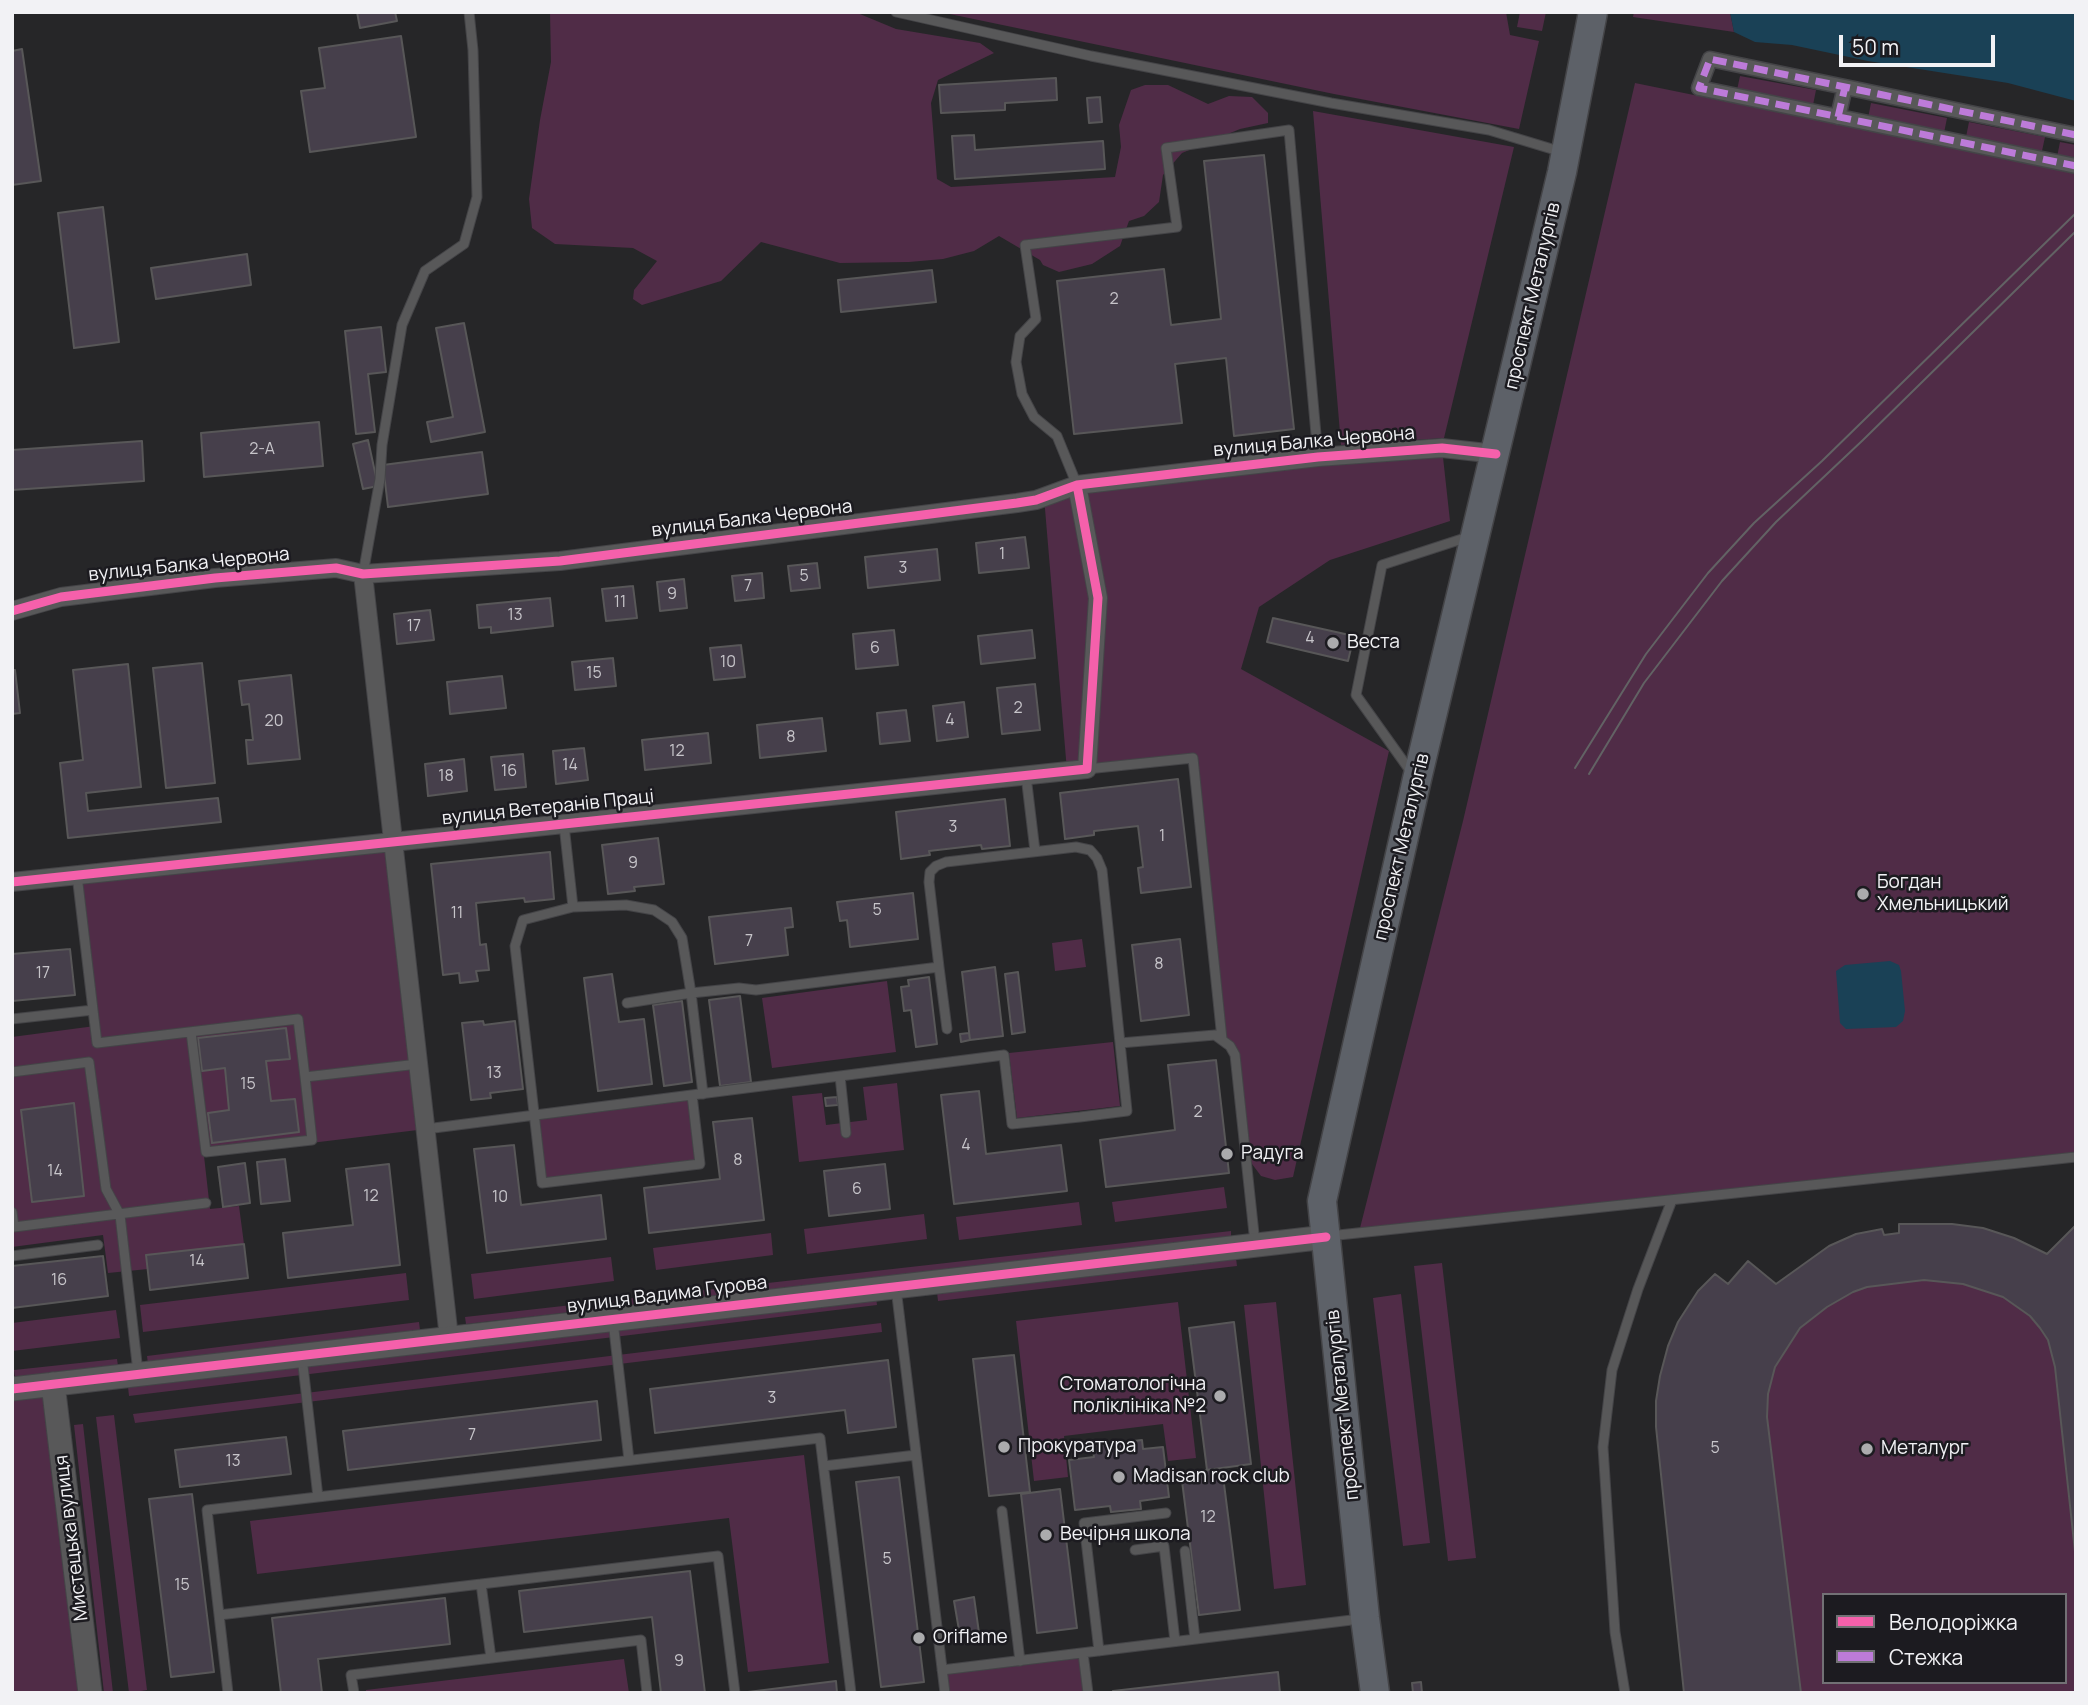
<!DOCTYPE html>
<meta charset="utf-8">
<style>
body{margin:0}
#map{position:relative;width:2088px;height:1705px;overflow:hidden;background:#262628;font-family:Manrope,sans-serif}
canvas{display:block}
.frame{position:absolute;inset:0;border:14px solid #f2f2f5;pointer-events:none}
.legend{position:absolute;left:1822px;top:1593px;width:245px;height:91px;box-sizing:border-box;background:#1c1b20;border:2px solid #727175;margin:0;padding:9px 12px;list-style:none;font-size:21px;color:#f2f2f5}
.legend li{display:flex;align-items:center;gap:14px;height:35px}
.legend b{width:35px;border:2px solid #727175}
.scale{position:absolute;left:1839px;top:35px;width:156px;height:32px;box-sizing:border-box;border:4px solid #f2f2f5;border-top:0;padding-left:9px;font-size:21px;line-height:24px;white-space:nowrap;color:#f2f2f5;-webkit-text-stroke:5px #1c1b20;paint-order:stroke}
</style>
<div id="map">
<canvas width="2088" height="1705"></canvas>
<div class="frame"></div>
<ul class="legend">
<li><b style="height:9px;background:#f560ab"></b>Велодоріжка</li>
<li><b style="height:9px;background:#bd7bd9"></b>Стежка</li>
</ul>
<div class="scale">50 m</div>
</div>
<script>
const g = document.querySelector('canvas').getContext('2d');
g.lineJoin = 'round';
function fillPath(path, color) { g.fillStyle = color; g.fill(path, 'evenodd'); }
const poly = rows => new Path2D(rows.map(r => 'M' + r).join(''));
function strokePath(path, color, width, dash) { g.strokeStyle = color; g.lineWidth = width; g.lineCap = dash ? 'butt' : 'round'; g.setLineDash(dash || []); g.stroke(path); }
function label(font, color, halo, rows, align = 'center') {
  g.font = font + ' Manrope,sans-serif'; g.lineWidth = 5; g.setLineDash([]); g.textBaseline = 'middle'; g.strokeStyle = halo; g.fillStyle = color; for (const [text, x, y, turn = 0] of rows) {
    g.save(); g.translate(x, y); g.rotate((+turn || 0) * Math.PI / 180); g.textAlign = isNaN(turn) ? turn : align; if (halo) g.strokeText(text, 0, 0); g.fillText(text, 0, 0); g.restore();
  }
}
const green = poly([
 [550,12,855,12,896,29,980,43,994,53,938,80,931,103,937,179,951,187,1115,177,1121,147,1119,125,1131,90,1145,85,1168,85,1208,104,1229,96,1252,97,1268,113,1268,123,1240,129,1182,153,1163,175,1159,202,1144,216,1129,221,1120,246,1092,264,1059,272,1043,265,1040,260,999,236,974,251,943,259,909,262,840,263,761,242,721,281,642,305,633,299,634,290,657,261,633,248,555,244,532,228,529,199,540,120,551,62],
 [940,12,1506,12,1510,35,1539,41,1519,129,1334,94],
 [1520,12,1546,12,1542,31,1517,27],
 [1634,12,1730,12,1734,32,1633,17],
 [1740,76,1816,90,1813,105,1737,90],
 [1635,83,2076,173,2076,1157,1359,1232,1463,821],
 [1871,103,1947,118,1944,133,1868,118],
 [1313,111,1514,147,1444,438,1341,445],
 [1969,122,2045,137,2042,151,1966,137],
 [2060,142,2076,145,2076,161,2057,157],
 [1442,448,1450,521,1330,560,1259,607,1241,669,1389,751,1293,1177,1275,1180,1261,1176,1246,1156,1238,1065,1222,1039,1193,758,1067,771,1044,497],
 [394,841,426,1129,204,1156,210,1209,239,1206,244,1244,147,1255,148,1269,108,1273,103,1235,12,1247,12,1037,95,1026,77,875],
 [1082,939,1086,967,1055,971,1052,943],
 [887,981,896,1052,772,1068,762,998],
 [1113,1042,1120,1106,1017,1118,1009,1053],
 [897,1083,904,1150,799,1162,792,1096,822,1093,826,1125,867,1120,863,1087],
 [692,1095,700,1164,542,1183,534,1115],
 [1224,1187,1227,1208,1115,1222,1112,1202],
 [1079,1202,1082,1225,959,1240,956,1217],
 [924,1214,927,1239,807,1254,804,1229],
 [1899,1224,1952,1224,2046,1254,2076,1225,2076,1693,1684,1693,1656,1427,1656,1401,1660,1376,1668,1346,1678,1322,1698,1291,1715,1274,1728,1283,1748,1261,1776,1284,1829,1246,1856,1234,1882,1229,1885,1235,1899,1233],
 [1824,1595,2065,1595,2065,1682,1824,1682],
 [1231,1231,1231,1237,466,1324,465,1317],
 [771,1233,773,1255,656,1270,653,1248],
 [611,1257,614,1281,474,1299,471,1274],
 [1236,1258,1237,1266,938,1301,937,1292],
 [1442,1263,1476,1558,1448,1561,1414,1266],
 [406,1273,409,1300,143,1332,140,1305],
 [1401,1294,1430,1543,1403,1546,1373,1298],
 [876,1297,877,1305,129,1396,128,1387],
 [1178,1302,1196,1458,1168,1461,1163,1424,1064,1436,1068,1477,1034,1481,1016,1321],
 [1276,1302,1306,1585,1274,1589,1244,1305],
 [116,1310,120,1338,12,1351,12,1323],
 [419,1322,420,1330,148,1364,147,1356],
 [881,1323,882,1332,135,1423,133,1414],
 [117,1359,118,1366,15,1378,14,1370],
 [53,1384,90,1693,12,1693,12,1389],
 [114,1415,147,1690,129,1693,96,1417],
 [83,1424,113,1693,104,1693,74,1425],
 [804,1455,829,1663,748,1672,729,1518,257,1574,250,1521],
 [1083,1653,1088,1693,945,1693,942,1670],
 [624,1659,629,1693,366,1693,366,1690]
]);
const water = poly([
 [1730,12,2076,12,2076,101,2008,83,1868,61,1792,45,1755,42,1734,32],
 [1890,961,1899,965,1901,971,1905,1011,1903,1021,1896,1027,1846,1029,1840,1023,1836,971,1845,965]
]);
const building = poly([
 [357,12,395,12,397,21,360,28,357,12],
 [401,36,416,137,310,152,301,91,325,88,319,48,401,36],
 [22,49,41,181,12,185,12,51,22,49],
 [1056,78,1057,100,1005,103,1005,110,941,113,939,85,1056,78],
 [1100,97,1102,122,1089,123,1087,98,1100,97],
 [974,135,975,150,1103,141,1105,169,955,179,952,136,974,135],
 [1264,155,1294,429,1234,436,1226,358,1175,364,1182,423,1074,434,1057,281,1164,269,1171,325,1221,319,1204,161,1264,155],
 [103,207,119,342,74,348,58,213,103,207],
 [247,254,251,285,156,299,151,268,247,254],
 [932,270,936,302,841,312,838,280,932,270],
 [464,323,485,432,431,442,427,422,453,417,436,328,464,323],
 [381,327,386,372,368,374,375,432,356,434,345,331,381,327],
 [319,422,323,466,204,477,201,433,319,422],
 [368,440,378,486,363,489,353,444,368,440],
 [142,441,144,481,12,490,12,450,142,441],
 [482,452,488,494,388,507,383,465,482,452],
 [1025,537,1029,568,979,573,976,543,1025,537],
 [937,549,940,580,868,588,865,557,937,549],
 [817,563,820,588,791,591,788,566,817,563],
 [762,573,764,598,735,601,732,576,762,573],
 [684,579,687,608,660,611,657,582,684,579],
 [633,586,637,618,606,621,602,589,633,586],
 [550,598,553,626,491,633,491,627,479,628,477,605,550,598],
 [430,610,434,640,397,644,394,614,430,610],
 [1273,618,1354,636,1348,661,1267,642,1273,618],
 [894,630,898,665,856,669,853,634,894,630],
 [1032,630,1035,658,981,664,978,636,1032,630],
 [741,645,745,677,714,680,710,648,741,645],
 [613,658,616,686,575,690,572,662,613,658],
 [202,663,215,783,166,788,153,668,202,663],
 [128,664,141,787,86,793,88,811,218,798,221,822,68,838,60,763,83,760,73,670,128,664],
 [12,670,15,670,20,713,12,714,12,670],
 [291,675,300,759,248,764,246,740,253,740,249,704,242,705,239,681,291,675],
 [502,676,506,708,450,714,447,682,502,676],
 [1035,684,1040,730,1002,734,997,688,1035,684],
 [964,702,968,737,937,741,933,706,964,702],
 [906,710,910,741,880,744,877,713,906,710],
 [822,718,826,751,760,758,757,725,822,718],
 [708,733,711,763,645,770,642,740,708,733],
 [584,748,588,780,556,784,553,751,584,748],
 [523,754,526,787,495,790,491,757,523,754],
 [464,759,467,791,428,796,425,764,464,759],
 [1178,779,1191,887,1141,893,1138,868,1143,867,1138,826,1094,831,1094,835,1065,839,1060,793,1178,779],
 [1005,799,1010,846,982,849,981,845,929,851,930,855,901,859,896,812,1005,799],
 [658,838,664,884,634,887,635,891,608,894,602,845,658,838],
 [550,852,554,899,525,902,524,898,476,903,480,945,486,944,489,970,476,971,478,981,460,983,459,973,443,975,431,864,550,852],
 [913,893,918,939,850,947,847,920,840,921,837,902,913,893],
 [791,908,793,927,785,928,788,955,715,964,709,917,791,908],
 [1180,939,1189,1015,1141,1021,1132,945,1180,939],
 [70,949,75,995,12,1001,12,954,70,949],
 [995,967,1003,1036,970,1040,962,972,995,967],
 [1018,972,1025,1032,1012,1034,1005,974,1018,972],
 [612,974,619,1022,644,1019,652,1084,598,1091,584,978,612,974],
 [929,977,937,1044,916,1047,911,1010,904,1011,901,987,909,986,908,980,929,977],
 [740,996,751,1082,720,1086,709,1000,740,996],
 [682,1001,692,1082,664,1086,653,1005,682,1001],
 [483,1021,484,1025,515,1021,523,1089,490,1093,491,1098,471,1100,462,1023,483,1021],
 [286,1028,290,1059,266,1061,271,1101,295,1099,299,1132,212,1143,208,1113,229,1110,225,1068,202,1071,198,1038,286,1028],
 [969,1033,970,1040,961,1042,960,1034,969,1033],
 [1216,1060,1229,1173,1106,1187,1100,1140,1175,1130,1168,1065,1216,1060],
 [979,1091,986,1154,1061,1145,1067,1191,954,1204,941,1095,979,1091],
 [837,1097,838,1105,826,1106,825,1098,837,1097],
 [74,1103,84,1196,32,1202,21,1110,74,1103],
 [752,1118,764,1220,649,1233,644,1188,720,1179,713,1122,752,1118],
 [514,1145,521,1205,601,1195,606,1239,487,1253,474,1149,514,1145],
 [285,1159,290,1201,261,1204,257,1162,285,1159],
 [245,1163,250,1203,223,1207,218,1167,245,1163],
 [389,1164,400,1265,288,1278,283,1233,353,1225,346,1169,389,1164],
 [885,1164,890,1209,829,1216,824,1171,885,1164],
 [1899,1224,1952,1224,1983,1228,2014,1238,2047,1254,2076,1225,2076,1561,2055,1367,2048,1340,2040,1328,2030,1316,2003,1297,1963,1284,1924,1280,1867,1287,1853,1292,1827,1307,1800,1328,1775,1367,1768,1394,1767,1417,1801,1693,1684,1693,1656,1427,1656,1401,1660,1376,1668,1346,1678,1322,1698,1291,1715,1274,1728,1284,1748,1261,1776,1284,1829,1246,1856,1234,1882,1229,1884,1235,1899,1233,1899,1224],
 [244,1244,248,1278,150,1290,146,1255,244,1244],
 [103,1256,108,1296,12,1308,12,1266,103,1256],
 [1234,1322,1251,1464,1207,1470,1189,1328,1234,1322],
 [1014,1355,1030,1492,989,1496,973,1359,1014,1355],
 [888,1360,896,1427,848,1433,845,1410,655,1433,650,1389,888,1360],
 [597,1401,601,1440,348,1470,343,1431,597,1401],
 [286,1437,291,1474,180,1487,175,1450,286,1437],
 [1142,1440,1143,1449,1163,1447,1169,1497,1140,1501,1141,1509,1111,1512,1110,1506,1075,1510,1069,1460,1094,1457,1092,1446,1142,1440],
 [1222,1468,1240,1610,1199,1615,1181,1473,1222,1468],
 [899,1477,924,1682,881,1687,856,1482,899,1477],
 [1060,1489,1077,1628,1037,1633,1021,1494,1060,1489],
 [192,1494,214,1672,171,1677,149,1499,192,1494],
 [690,1571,705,1693,661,1693,652,1617,524,1632,519,1591,690,1571],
 [974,1597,979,1633,960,1636,954,1601,974,1597],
 [445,1598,450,1644,318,1659,322,1693,281,1693,272,1618,445,1598],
 [1278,1672,1280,1693,1114,1693,1113,1691,1278,1672],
 [836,1681,837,1693,749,1693,748,1692,836,1681],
 [1421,1682,1422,1693,1413,1693,1412,1683,1421,1682]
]);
const service = poly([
 [896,12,1091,56,1331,103,1489,130,1562,152],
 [1077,485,1057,436,1034,417,1022,394,1016,362,1020,336,1036,319,1025,245,1177,227,1166,148,1289,130,1318,457],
 [363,574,380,479,382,445,402,325,425,271,464,244,477,197,473,50,469,12],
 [1087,769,1193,758,1222,1039],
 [1411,772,1356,695,1382,565,1468,537],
 [1026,776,1035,851],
 [564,825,573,907,626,905,654,910,672,922,682,938,691,993,739,988,756,990,939,967,929,882,930,872,936,866,946,862,1076,847,1090,850,1097,858,1102,870,1120,1043,1215,1035,1230,1046,1235,1055,1255,1243],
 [573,907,523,920,515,946,542,1183,700,1164,692,1095],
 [939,967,947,1029],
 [627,1003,691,993,703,1094],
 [93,1010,97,1043,298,1019,305,1077,418,1064],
 [12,1019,93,1010,77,875],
 [191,1032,206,1152,312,1140,305,1077],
 [12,1072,89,1062,106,1189,120,1215,138,1372],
 [840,1076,846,1133],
 [426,1129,1004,1055,1012,1124,1080,1117,1127,1111,1120,1043],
 [12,1212,14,1227,206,1203],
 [1329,1236,2076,1157],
 [12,1256,98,1245],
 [896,1288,945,1693],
 [613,1321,629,1460],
 [302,1357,318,1497],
 [824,1466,916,1455],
 [1002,1511,1020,1661],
 [1135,1550,1164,1546,1175,1641],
 [1185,1551,1195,1639],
 [481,1584,491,1658],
 [219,1615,718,1556,735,1693],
 [1099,1651,1084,1523,1166,1513],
 [1083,1653,1088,1693],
 [942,1670,1360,1619],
 [228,1693,207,1510,820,1438,851,1693],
 [354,1693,351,1675,641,1640,647,1693],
 [1625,1693,1615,1632,1603,1447,1612,1370,1638,1289,1672,1200]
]);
const pedestrian = poly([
 [1838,117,1845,87],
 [2076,135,1710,59,1699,88,2076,166]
]);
const minor = poly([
 [363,574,449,1338],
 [12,611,61,597,215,578,336,568,363,574,560,561,1017,503,1036,500,1077,485,1318,457,1442,448,1496,454],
 [12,882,1087,769,1098,598,1077,485]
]);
const tertiary = poly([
 [53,1384,90,1693],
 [12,1389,1326,1237]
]);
const primary = poly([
 [1375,1693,1365,1618,1322,1201,1417,779,1562,172,1593,12]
]);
const tram = poly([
 [1575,768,1646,654,1708,573,1754,523,1822,461,2076,213],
 [1589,774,1644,683,1722,581,1776,522,1863,440,2076,231]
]);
const quiet = poly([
 [1838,117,1845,87],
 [2076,135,1710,59,1699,88,2076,166]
]);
const cycleway = poly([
 [12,611,61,597,215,578,336,568,363,574,560,561,1017,503,1036,500,1077,485,1318,457,1442,448,1496,454],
 [12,882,1087,769,1098,598,1077,485],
 [12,1389,1326,1237]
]);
const markers = [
 [1333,643,7,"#ababad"],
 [1863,894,7,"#ababad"],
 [1227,1154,7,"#ababad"],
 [1220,1396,7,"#ababad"],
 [1004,1447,7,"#ababad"],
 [1867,1449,7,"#ababad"],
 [1119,1477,7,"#ababad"],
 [1046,1535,7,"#ababad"],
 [919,1638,7,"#ababad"]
];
const numberNames = [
 ["2",1114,300],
 ["2-А",262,450],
 ["1",1002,555],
 ["3",903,569],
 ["5",804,577],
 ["7",748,587],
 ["9",672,595],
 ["11",620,603],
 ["13",515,616],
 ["17",414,627],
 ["4",1310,639],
 ["6",875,649],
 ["10",728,663],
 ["15",594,674],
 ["2",1018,709],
 ["4",950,721],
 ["20",274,722],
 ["8",791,738],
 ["12",677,752],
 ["14",570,766],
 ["16",509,772],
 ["18",446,777],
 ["3",953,828],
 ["1",1162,837],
 ["9",633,864],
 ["5",877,911],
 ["11",457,914],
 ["7",749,942],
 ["8",1159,965],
 ["17",43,974],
 ["13",494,1074],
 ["15",248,1085],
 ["2",1198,1113],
 ["4",966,1146],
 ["8",738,1161],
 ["14",55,1172],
 ["6",857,1190],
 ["12",371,1197],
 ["10",500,1198],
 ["14",197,1262],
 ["16",59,1281],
 ["3",772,1399],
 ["7",472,1436],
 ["5",1715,1449],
 ["13",233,1462],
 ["12",1208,1518],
 ["5",887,1560],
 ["15",182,1586],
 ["9",679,1662]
];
const streetNames = [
 ["проспект Металургів",1533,296,-77],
 ["вулиця Балка Червона",1314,442,-5],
 ["вулиця Балка Червона",752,519,-7],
 ["вулиця Балка Червона",189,565,-6],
 ["вулиця Ветеранів Праці",548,808,-6],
 ["проспект Металургів",1402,847,-77],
 ["вулиця Вадима Гурова",667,1295,-7],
 ["проспект Металургів",1343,1405,-96],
 ["Мистецька вулиця",72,1538,-97]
];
const poiNames = [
 ["Веста",1347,643],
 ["Богдан",1877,883],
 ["Хмельницький",1877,905],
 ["Радуга",1241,1154],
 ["Стоматологічна",1206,1385,"right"],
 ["поліклініка №2",1206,1407,"right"],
 ["Прокуратура",1018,1447],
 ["Металург",1881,1449],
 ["Madisan rock club",1133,1477],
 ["Вечірня школа",1060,1535],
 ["Oriflame",933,1638]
];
fillPath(green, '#502c47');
fillPath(water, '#1a4156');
fillPath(building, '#463f4b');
strokePath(building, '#585758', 2);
strokePath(service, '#444447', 11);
strokePath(pedestrian, '#444447', 17);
strokePath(minor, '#444447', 20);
strokePath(tertiary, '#444447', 25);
strokePath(primary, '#444447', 31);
strokePath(service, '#585859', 9);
strokePath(pedestrian, '#585859', 14);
strokePath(minor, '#585859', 18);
strokePath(tertiary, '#585859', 23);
strokePath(primary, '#5d6168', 28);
strokePath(tram, '#626264', 2);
strokePath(quiet, '#bd7bd9', 7, [14, 7]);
strokePath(cycleway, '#f560ab', 9);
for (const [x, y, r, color] of markers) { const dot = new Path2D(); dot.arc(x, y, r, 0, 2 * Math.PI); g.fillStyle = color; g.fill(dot); strokePath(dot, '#1c1b20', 2.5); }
label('16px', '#c7c5ca', null, numberNames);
label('19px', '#f2f2f5', '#1c1b20', streetNames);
label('19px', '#f2f2f5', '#1c1b20', poiNames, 'left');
</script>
